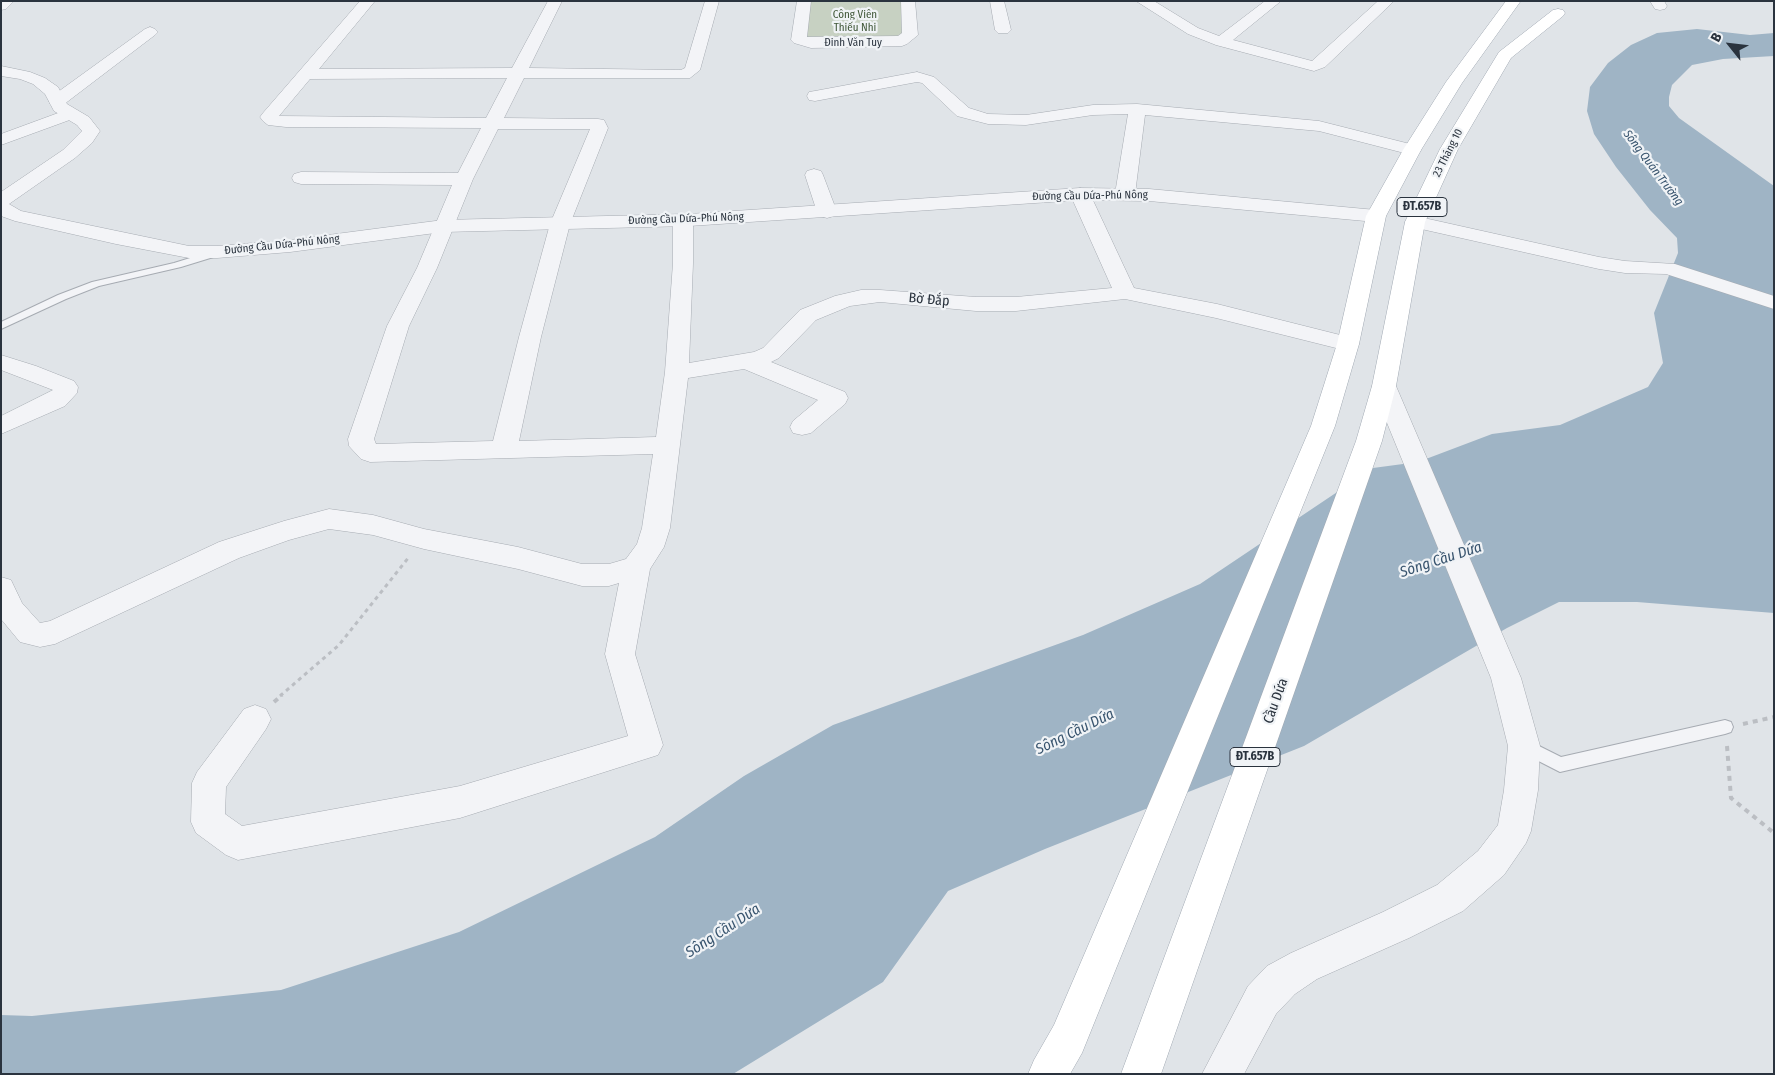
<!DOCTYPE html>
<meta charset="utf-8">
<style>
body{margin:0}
#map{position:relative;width:1775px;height:1075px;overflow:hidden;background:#e0e4e8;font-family:"Fira Sans Condensed",sans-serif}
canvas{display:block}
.frame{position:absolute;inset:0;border:2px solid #2a333e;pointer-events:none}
.north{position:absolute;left:1705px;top:20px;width:50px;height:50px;-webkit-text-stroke:4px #f0f3f6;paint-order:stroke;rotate:299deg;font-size:14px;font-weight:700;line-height:20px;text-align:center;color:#2a333e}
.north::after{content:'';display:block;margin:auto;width:18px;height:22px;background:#2a333e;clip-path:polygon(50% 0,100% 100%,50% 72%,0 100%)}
</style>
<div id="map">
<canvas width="1775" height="1075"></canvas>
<div class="frame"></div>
<div class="north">B</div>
</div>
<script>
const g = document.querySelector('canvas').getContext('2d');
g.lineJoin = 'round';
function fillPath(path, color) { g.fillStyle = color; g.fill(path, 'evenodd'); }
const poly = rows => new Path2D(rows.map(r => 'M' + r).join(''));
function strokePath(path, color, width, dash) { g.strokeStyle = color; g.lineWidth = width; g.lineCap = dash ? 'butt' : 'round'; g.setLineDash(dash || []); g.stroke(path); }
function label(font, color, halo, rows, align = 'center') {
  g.font = font + ' "Fira Sans Condensed",sans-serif'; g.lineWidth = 4.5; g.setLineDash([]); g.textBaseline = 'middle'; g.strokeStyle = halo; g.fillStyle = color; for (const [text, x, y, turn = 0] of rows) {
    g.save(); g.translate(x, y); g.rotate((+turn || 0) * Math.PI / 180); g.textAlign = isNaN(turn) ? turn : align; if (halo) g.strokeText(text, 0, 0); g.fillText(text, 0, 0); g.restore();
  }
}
const green = poly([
 [809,1,902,1,902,37,818,41,805,37]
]);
const water = poly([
 [1697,29,1750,35,1774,33,1774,56,1723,59,1692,65,1672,85,1669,97,1669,106,1679,118,1774,186,1774,613,1637,602,1559,602,1507,628,1304,746,1045,849,948,891,883,982,733,1074,1,1074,1,1015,32,1016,281,990,459,932,655,837,744,776,833,725,1083,635,1200,584,1373,468,1418,462,1492,434,1560,425,1648,387,1663,363,1654,313,1678,253,1677,238,1650,210,1616,167,1594,134,1587,111,1590,87,1608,63,1631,45,1657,33]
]);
const pathFar1 = poly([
 [280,696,339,645,409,557]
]);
const path = poly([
 [274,702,282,695],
 [1743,724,1774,717],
 [1727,746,1731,798,1774,833]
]);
const service = poly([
 [216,250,220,251,221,253,220,255,181,267,99,286,66,299,1,329,1,322,58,295,92,282,174,263,216,250],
 [1725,720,1731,722,1733,727,1731,732,1725,734,1560,772,1519,751,1517,746,1519,741,1525,739,1561,757,1725,720]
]);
const minor = poly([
 [1,1,14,1,6,9,1,10,1,1],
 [360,1,375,1,319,69,512,68,548,1,562,1,529,68,681,70,685,68,705,1,719,1,700,70,690,78,524,78,504,118,598,119,604,120,608,128,570,224,541,337,519,441,656,437,665,372,673,263,673,220,676,216,683,214,690,216,693,220,693,263,689,363,754,352,763,348,800,310,835,296,861,290,880,290,976,297,1016,297,1112,288,1070,194,1073,190,1080,188,1087,190,1090,194,1134,288,1217,304,1356,339,1359,344,1356,349,1348,351,1216,318,1125,299,1016,311,976,311,880,302,850,306,816,320,779,358,771,362,845,392,848,398,845,404,811,433,802,435,793,433,790,427,793,421,818,400,744,369,688,378,670,528,664,547,650,569,635,654,663,745,658,755,460,818,238,860,226,855,196,833,191,822,192,783,197,772,244,709,255,705,266,709,271,719,266,729,226,787,225,814,242,826,460,786,628,736,605,654,619,583,609,586,582,586,518,569,424,549,373,535,329,529,289,540,239,558,55,644,40,647,20,642,1,619,1,577,11,580,22,603,40,623,50,621,219,542,284,521,329,509,373,515,424,529,518,547,582,564,609,564,626,559,637,544,642,528,653,454,370,462,361,459,349,446,348,439,387,326,417,268,452,185,301,184,294,182,292,178,294,174,301,172,458,173,481,128,286,127,268,125,263,121,260,117,263,113,360,1],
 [507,78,486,118,279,116,310,79,507,78],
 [498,129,590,129,550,224,519,337,493,441,376,444,374,439,409,326,437,268,473,179,498,129],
 [797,1,811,1,807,37,898,36,902,33,901,1,915,1,918,35,907,44,902,46,811,48,794,43,791,40,797,1],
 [990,1,1004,1,1011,30,1008,33,998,33,995,30,990,1],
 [1136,1,1154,1,1198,28,1219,36,1265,1,1281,1,1233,40,1312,61,1378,1,1394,1,1325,67,1314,71,1216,45,1188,34,1136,1],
 [1650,1,1664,1,1667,6,1665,9,1660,10,1655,9,1650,1],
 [150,27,155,29,158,32,155,35,63,105,51,105,49,101,51,97,145,29,150,27],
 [917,72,934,77,969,108,988,114,1026,115,1093,105,1137,104,1319,121,1418,146,1421,150,1418,154,1412,155,1319,131,1145,115,1135,194,1132,198,1125,200,1118,198,1115,194,1128,114,1093,115,1026,125,988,124,957,116,922,83,917,82,815,101,809,100,807,96,809,92,815,91,917,72],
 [69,109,75,110,78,114,75,118,1,145,1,134,69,109],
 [814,169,821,171,823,175,837,212,834,216,827,218,820,216,817,212,805,175,807,171,814,169],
 [1415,216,1599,257,1625,261,1675,264,1774,296,1774,309,1666,274,1625,273,1599,269,1408,226,1405,222,1408,218,1415,216],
 [1,355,36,366,74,381,78,387,77,393,65,406,1,434,1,416,53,390,1,370,1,355],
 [1384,378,1392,380,1396,386,1521,678,1540,746,1538,790,1531,831,1526,843,1504,875,1463,911,1409,938,1317,979,1295,994,1276,1014,1244,1074,1202,1074,1248,986,1267,966,1291,953,1383,912,1437,885,1478,851,1498,825,1504,790,1508,746,1491,678,1372,386,1376,380,1384,378]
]);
const tertiary = poly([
 [1,66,30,72,45,78,58,87,67,104,89,117,100,131,92,143,75,158,9,204,21,211,189,246,217,246,290,240,443,220,689,214,1080,188,1149,189,1376,210,1383,212,1386,216,1383,220,1376,222,1149,201,1080,200,689,226,443,232,290,252,217,258,189,258,116,244,15,221,1,216,1,192,63,150,82,131,77,125,54,111,45,94,33,84,20,79,1,76,1,66]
]);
const primary = poly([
 [1506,1,1520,2,1462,83,1421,150,1386,216,1359,344,1335,426,1082,1053,1070,1074,1028,1074,1034,1060,1054,1025,1311,426,1337,344,1366,216,1403,150,1446,82,1506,1],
 [1558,9,1563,10,1565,13,1563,16,1511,58,1458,149,1425,222,1396,386,1382,441,1161,1074,1121,1074,1356,441,1372,386,1405,222,1440,149,1499,52,1553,10,1558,9]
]);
const farParknames = [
 ["Công Viên",855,15],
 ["Thiếu Nhi",855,28]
];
const farStreetnames = [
 ["Đinh Văn Tuy",853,43],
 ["23 Tháng 10",1448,153,-63],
 ["Đường Cầu Dứa-Phú Nông",1090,196,-1],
 ["Đường Cầu Dứa-Phú Nông",686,219,-2],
 ["Đường Cầu Dứa-Phú Nông",282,245,-6]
];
const farWaternames = [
 ["Sông Quán Trường",1653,168,53]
];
const shields = [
 [1422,207,50],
 [1255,757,50]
];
const shieldNames = [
 ["ĐT.657B",1422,207],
 ["ĐT.657B",1255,757]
];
const streetNames = [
 ["Bờ Đắp",929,300,5],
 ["Cầu Dứa",1276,701,-70]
];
const waterNames = [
 ["Sông Cầu Dứa",1441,560,-18],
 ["Sông Cầu Dứa",1075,732,-26],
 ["Sông Cầu Dứa",723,931,-33]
];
fillPath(green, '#c7d1c2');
fillPath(water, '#9fb4c5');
strokePath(service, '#a6abb2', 2);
strokePath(minor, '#a6abb2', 1);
strokePath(tertiary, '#a6abb2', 1);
strokePath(primary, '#a1a9b3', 1);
strokePath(pathFar1, '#bbbec3', 3, [4, 4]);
strokePath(path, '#bbbec3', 4, [5, 5]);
fillPath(service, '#f3f4f7');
fillPath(minor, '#f3f4f7');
fillPath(tertiary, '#f3f4f7');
fillPath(primary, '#fff');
label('11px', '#415839', '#f0f3f6', farParknames);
label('11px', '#2a333e', '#f0f3f6', farStreetnames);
label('italic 12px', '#38546e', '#f0f3f6', farWaternames);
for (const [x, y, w] of shields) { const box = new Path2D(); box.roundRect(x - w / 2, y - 9.5, w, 19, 4); g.fillStyle = '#f0f3f6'; g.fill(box); strokePath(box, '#2a333e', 1); }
label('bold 12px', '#2a333e', null, shieldNames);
label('14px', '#2a333e', '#f0f3f6', streetNames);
label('italic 15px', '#38546e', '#f0f3f6', waterNames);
</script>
